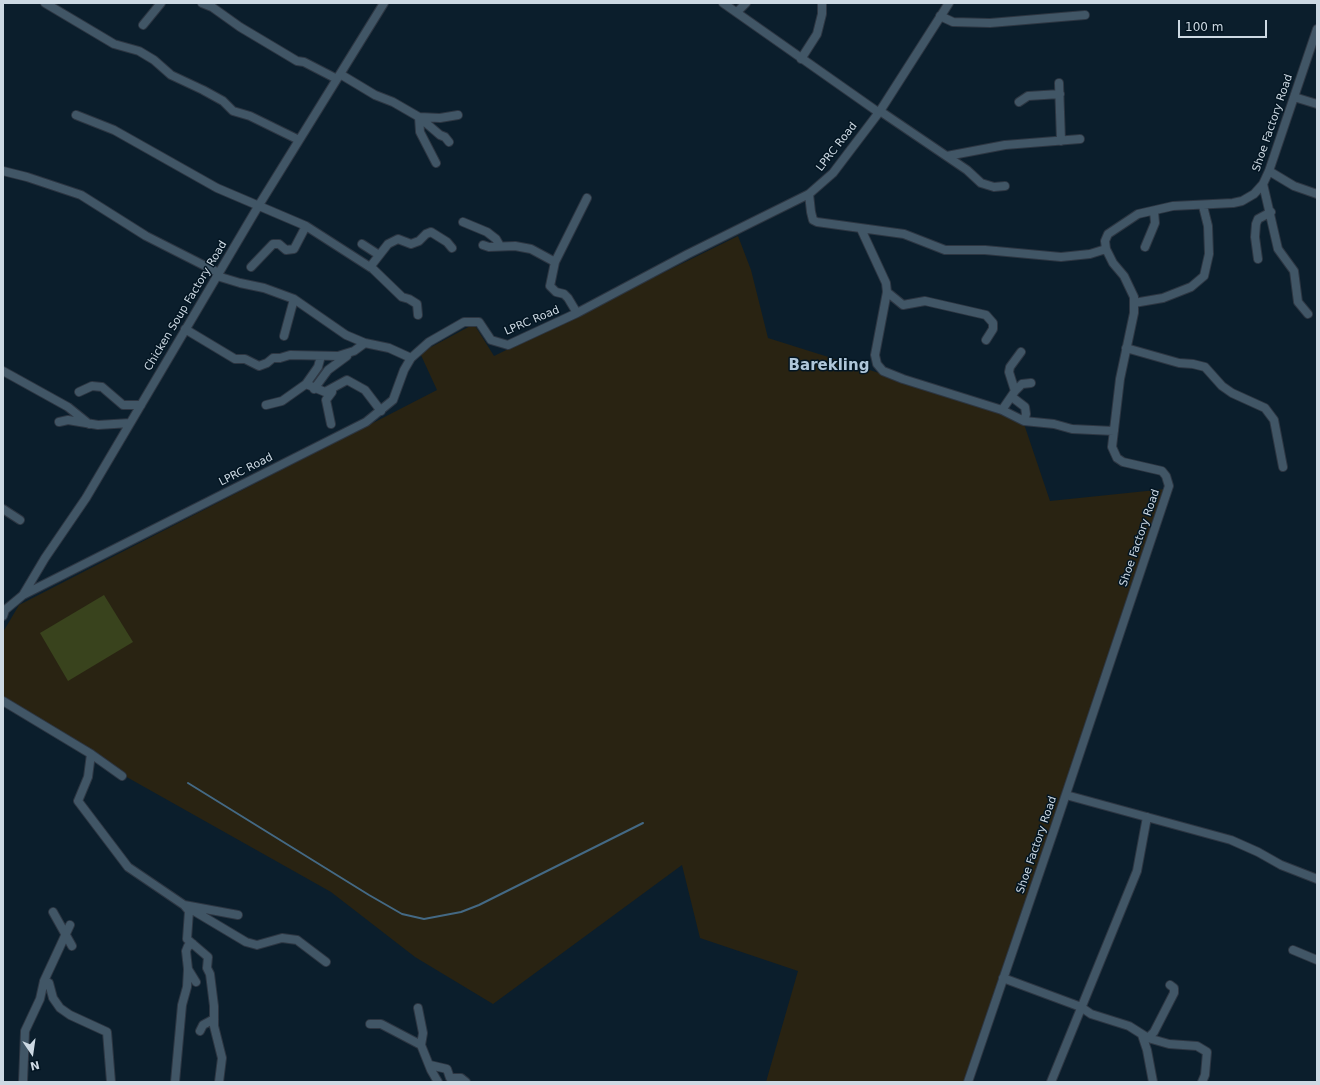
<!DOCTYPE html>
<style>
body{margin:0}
#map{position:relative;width:1320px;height:1085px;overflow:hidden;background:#0b1e2c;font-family:"DejaVu Sans",sans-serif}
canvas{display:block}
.frame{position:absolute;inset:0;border:4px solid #cdd9e3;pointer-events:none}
.north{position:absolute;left:12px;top:1033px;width:40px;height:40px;-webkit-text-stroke:3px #031522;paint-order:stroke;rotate:167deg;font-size:11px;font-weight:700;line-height:16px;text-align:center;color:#cdd9e3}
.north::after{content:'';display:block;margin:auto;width:14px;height:18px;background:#cdd9e3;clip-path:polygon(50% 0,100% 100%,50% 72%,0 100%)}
.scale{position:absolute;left:1178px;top:20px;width:89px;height:18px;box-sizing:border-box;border:2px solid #cdd9e3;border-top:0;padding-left:5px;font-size:12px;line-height:14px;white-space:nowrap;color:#cdd9e3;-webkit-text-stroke:3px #031522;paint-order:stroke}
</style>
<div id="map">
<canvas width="1320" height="1085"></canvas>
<div class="frame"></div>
<div class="north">N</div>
<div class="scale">100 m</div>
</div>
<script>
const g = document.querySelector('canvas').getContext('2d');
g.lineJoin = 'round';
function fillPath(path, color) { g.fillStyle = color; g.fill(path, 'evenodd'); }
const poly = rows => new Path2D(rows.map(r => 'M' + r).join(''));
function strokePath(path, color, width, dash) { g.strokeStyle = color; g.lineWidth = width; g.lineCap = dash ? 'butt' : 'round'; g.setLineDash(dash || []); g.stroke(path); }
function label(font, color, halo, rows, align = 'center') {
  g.font = font + ' "DejaVu Sans",sans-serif'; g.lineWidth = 3; g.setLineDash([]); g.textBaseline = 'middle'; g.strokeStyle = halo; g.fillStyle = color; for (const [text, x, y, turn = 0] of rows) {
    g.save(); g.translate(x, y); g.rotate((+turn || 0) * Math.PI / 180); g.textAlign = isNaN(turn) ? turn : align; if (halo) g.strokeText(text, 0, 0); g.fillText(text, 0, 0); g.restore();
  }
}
const industrial = poly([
 [738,236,751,270,768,338,1022,418,1050,501,1166,489,968,1082,766,1082,798,971,700,938,682,865,493,1004,415,957,331,892,52,735,3,698,3,632,19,605,437,390,420,353,474,324,494,356]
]);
const green = poly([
 [104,595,133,642,68,681,40,633]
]);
const stream = poly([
 [188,783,369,895,402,914,424,919,461,912,479,905,643,823]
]);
const minor = poly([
 [45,3,114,44,139,51,154,60,171,75,203,90,223,101,233,111,250,116,299,140],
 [202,3,212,7,240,27,287,55,297,61,304,62,337,79],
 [723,3,878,112],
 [737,12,746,3],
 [940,16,953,22,990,23,1085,15],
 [143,25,161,3],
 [801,59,817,34,822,14,822,3],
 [340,74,375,95,393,102,419,117,440,135,445,137,449,142],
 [1059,83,1061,141],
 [1294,97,1317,104],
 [1019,102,1028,96,1060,94],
 [880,111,967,170,981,183,994,187,1005,186],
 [76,115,114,130,217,188,306,226,373,269,402,297,409,299,417,304,418,315],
 [947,156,1005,145,1080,139],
 [436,163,420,132,419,117,440,118,458,115],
 [3,171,27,177,81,195,146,236,219,273],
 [1269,171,1294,186,1317,194],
 [1263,184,1278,249,1294,271,1298,302,1308,314],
 [809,194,811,212,813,220,817,222,904,234,945,250,985,250,1061,257,1090,254,1106,249],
 [463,222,487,232,496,239,500,246],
 [861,229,886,283,887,292,875,355,877,364,883,371,903,379,1002,410,1024,421,1054,424,1072,429,1114,431],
 [362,244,379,255],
 [483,245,489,247,515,246,531,249,555,262],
 [1145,247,1155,223,1154,211],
 [1258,259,1255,237,1256,224,1258,219,1271,212],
 [251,267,273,244,279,244,286,250,294,249,306,226],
 [370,267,388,244,398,239,411,244,419,241,426,234,431,232,447,242,452,248],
 [217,276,240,283,264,288,294,299,346,335,365,343],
 [887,292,903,305,925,301,986,315,993,323,993,329,986,340],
 [1134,303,1163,298,1191,287,1204,276,1209,254,1208,226,1203,206],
 [577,313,568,298,564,294,556,292,550,286,555,262,587,198],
 [185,329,235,359,245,359,259,366,267,363,273,358,280,358,290,355,338,356,354,351,365,343,389,348,411,358],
 [284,336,294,299],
 [1126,348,1179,363,1193,364,1205,367,1222,386,1232,393,1265,408,1274,420,1283,467],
 [3,371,68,407,89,424],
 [306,384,325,392,347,380,365,390,381,411],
 [314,389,328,370,347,356],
 [1015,391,1022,384,1031,383],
 [79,392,92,386,102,387,123,405,141,405],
 [1012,397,1025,407,1026,414,1024,421],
 [266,405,282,401,306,384,318,367,321,356],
 [1002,410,1015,391,1009,372,1010,367,1021,352],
 [59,422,68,420,98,425,130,423],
 [331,424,326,400,332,392,332,389],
 [3,509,20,520],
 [23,595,366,422,393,400,404,370,411,358,429,342,464,322,479,322,491,340,508,345,577,313,688,254,809,194,833,173,880,111,949,3],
 [3,616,5,610,23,595,45,558,86,498,259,205,384,3],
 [3,701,91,754,122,776],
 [91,754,88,777,78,801,128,867,184,905,238,915],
 [1066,795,1231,840,1258,852,1281,865,1317,879],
 [184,905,189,911,187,939,208,957,207,968,210,974,214,1006,214,1026,222,1058,219,1082],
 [189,908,246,942,257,945,282,938,297,940,326,962],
 [53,912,72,946],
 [70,925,44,981,49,983,53,998,60,1008,70,1015,107,1032,111,1082],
 [1293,950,1317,960],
 [188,969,196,982],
 [1003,978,1081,1007,1091,1014,1129,1026,1148,1038,1169,1044,1197,1046,1207,1052,1205,1075,1202,1082],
 [418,1008,423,1033,421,1045,431,1070,438,1082],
 [370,1024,381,1024,421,1045],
 [200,1031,203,1025,214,1019],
 [1142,1035,1147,1050,1153,1082],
 [1148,1038,1154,1032,1174,993,1174,988,1170,985],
 [430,1065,447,1069,450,1078,461,1078,466,1082],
 [23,1082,25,1031,40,999,44,981],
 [175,1082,182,1005,187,987,188,969,186,951,188,946,193,944],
 [968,1082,1054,830,1169,486,1166,476,1162,471,1123,462,1117,458,1112,447,1120,379,1134,313,1134,297,1124,276,1113,263,1106,249,1105,241,1108,234,1138,214,1173,206,1233,203,1242,201,1254,194,1263,184,1269,171,1317,29],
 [1051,1082,1137,871,1147,817]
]);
const streetNames = [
 ["Shoe Factory Road",1273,123,-71],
 ["LPRC Road",837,147,-52],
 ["Chicken Soup Factory Road",186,306,-59],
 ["LPRC Road",532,321,-23],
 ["LPRC Road",246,470,-27],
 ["Shoe Factory Road",1140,538,-71],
 ["Shoe Factory Road",1037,845,-71]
];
const districtNames = [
 ["Barekling",829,366]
];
fillPath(industrial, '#292312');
fillPath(green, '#39431d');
strokePath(stream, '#446984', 2);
strokePath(minor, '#2d3642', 10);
strokePath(minor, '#415666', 8);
label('11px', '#cdd9e3', '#031522', streetNames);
label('bold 15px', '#afc6d9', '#031522', districtNames);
</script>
